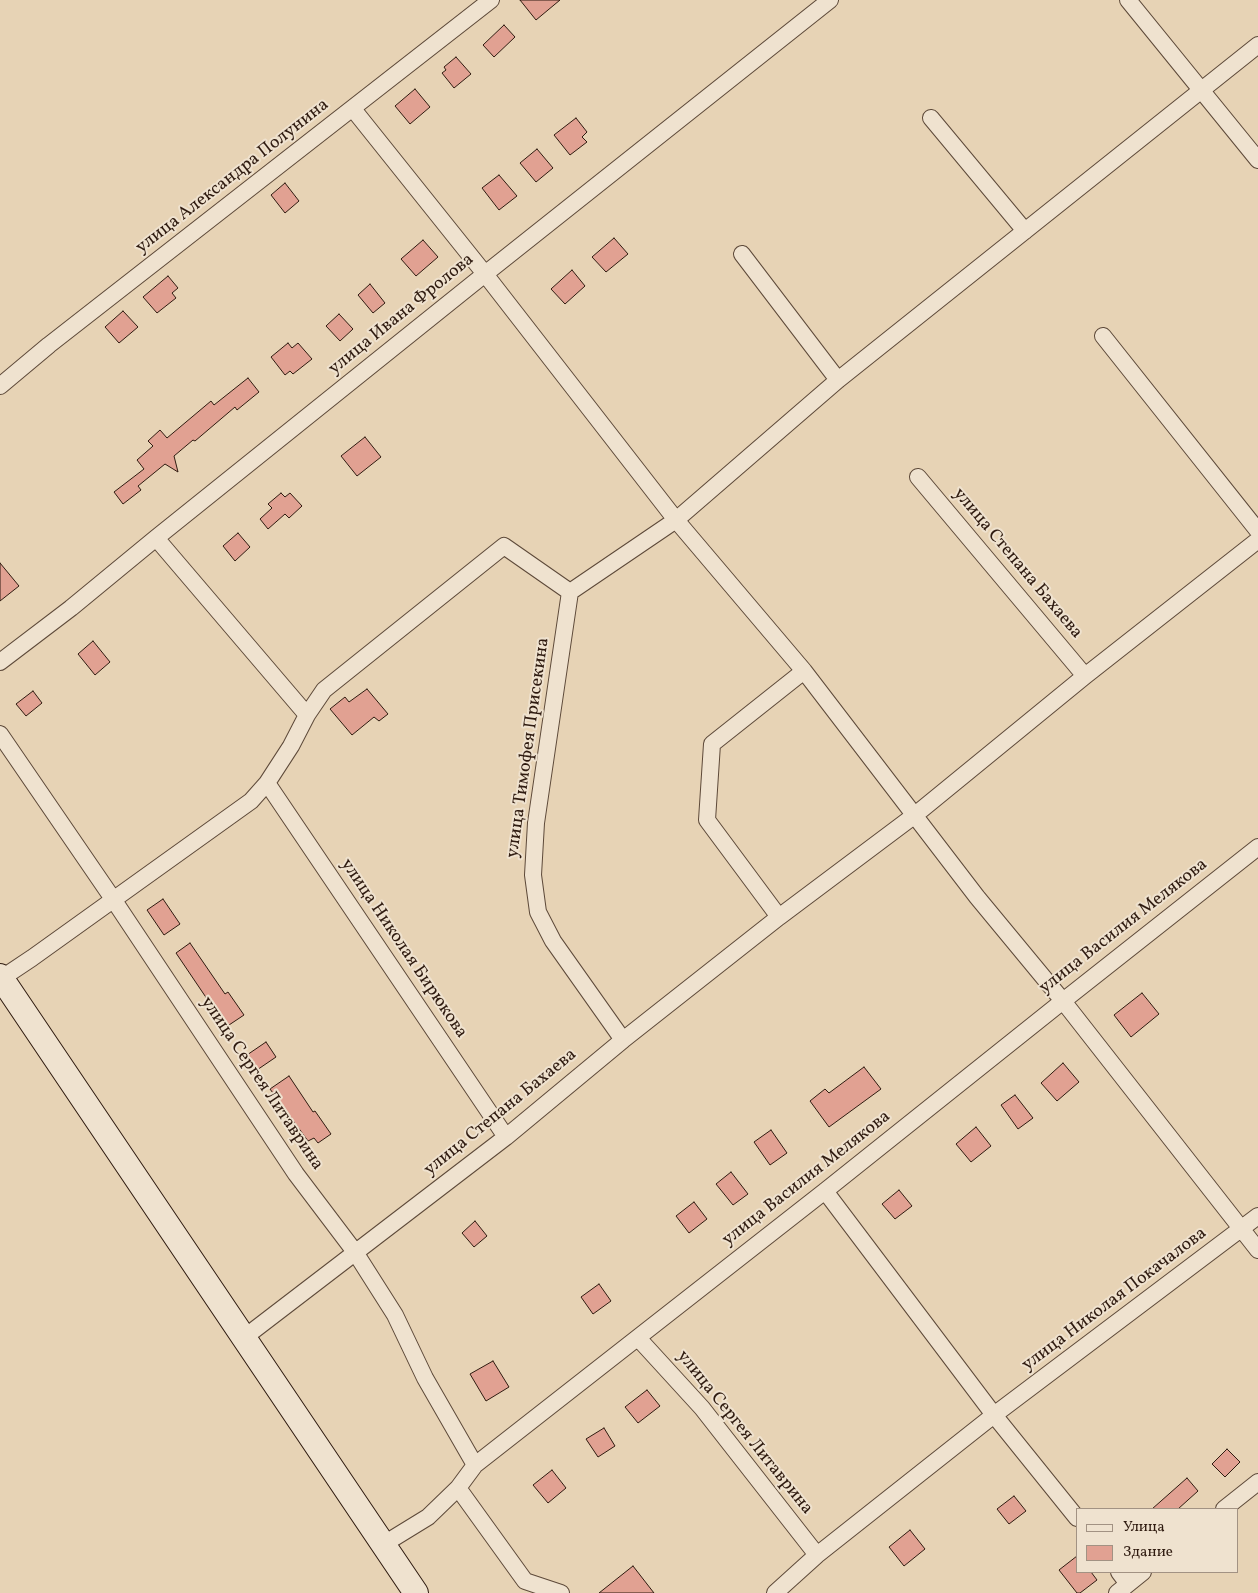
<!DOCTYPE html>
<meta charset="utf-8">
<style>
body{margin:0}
#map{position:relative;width:1258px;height:1593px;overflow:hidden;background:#e7d3b5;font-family:Vollkorn,serif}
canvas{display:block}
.legend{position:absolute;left:1076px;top:1508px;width:162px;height:65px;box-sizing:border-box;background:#efe2cf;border:1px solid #a29283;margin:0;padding:6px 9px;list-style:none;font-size:15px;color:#2f1b10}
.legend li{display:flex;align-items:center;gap:10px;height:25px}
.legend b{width:25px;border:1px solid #a29283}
</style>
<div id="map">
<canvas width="1258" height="1593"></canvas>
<ul class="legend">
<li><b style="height:6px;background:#efe2cf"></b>Улица</li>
<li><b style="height:14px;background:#e1a192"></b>Здание</li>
</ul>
</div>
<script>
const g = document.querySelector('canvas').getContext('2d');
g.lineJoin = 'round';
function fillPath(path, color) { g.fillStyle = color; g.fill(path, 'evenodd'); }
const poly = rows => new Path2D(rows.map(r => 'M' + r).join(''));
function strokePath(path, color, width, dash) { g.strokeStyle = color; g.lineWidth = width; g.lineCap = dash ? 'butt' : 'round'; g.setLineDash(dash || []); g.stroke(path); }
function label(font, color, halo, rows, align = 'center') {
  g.font = font + ' Vollkorn,serif'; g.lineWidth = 4; g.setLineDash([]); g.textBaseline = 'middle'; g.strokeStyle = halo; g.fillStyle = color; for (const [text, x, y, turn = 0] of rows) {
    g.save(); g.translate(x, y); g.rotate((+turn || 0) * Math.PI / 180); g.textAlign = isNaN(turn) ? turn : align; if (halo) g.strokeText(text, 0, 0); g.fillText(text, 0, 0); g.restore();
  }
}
const building = poly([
 [520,0,560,0,536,20,520,0],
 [504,25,515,37,494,57,483,45,504,25],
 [456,57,471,74,454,88,442,73,446,70,444,67,456,57],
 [415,89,430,107,410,124,395,106,415,89],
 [576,118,587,132,582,137,587,142,570,155,554,135,576,118],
 [537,149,553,168,536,182,520,163,537,149],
 [499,175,517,196,499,210,482,188,499,175],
 [285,183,299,201,285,213,271,195,285,183],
 [614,238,628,254,606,272,592,257,614,238],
 [423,240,438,257,416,276,401,259,423,240],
 [572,270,585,286,565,304,551,289,572,270],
 [168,276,178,288,172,293,176,298,157,313,143,297,168,276],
 [370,284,385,303,373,313,358,295,370,284],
 [123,311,138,327,119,343,105,327,123,311],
 [339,314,353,329,340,341,326,326,339,314],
 [288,343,292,348,298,343,312,359,293,374,290,371,285,375,271,357,288,343],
 [248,378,259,392,237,410,235,407,195,441,193,440,174,456,178,472,165,464,138,486,141,490,123,504,114,492,144,469,137,460,153,446,148,441,160,430,167,438,211,401,214,405,248,378],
 [365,437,381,457,357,476,341,456,365,437],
 [281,493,285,497,290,493,302,506,289,518,285,514,268,529,260,519,272,508,268,504,281,493],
 [238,533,250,547,235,561,223,546,238,533],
 [0,563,19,586,0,601,0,563],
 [93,641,110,662,95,675,78,654,93,641],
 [367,689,388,714,379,721,374,717,352,735,330,709,345,697,349,702,367,689],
 [33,691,42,703,26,716,16,704,33,691],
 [163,899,180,924,164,935,147,910,163,899],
 [190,943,225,994,228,992,244,1015,226,1027,176,953,190,943],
 [1142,993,1159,1014,1131,1037,1114,1015,1142,993],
 [266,1042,276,1057,254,1072,244,1057,266,1042],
 [1063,1063,1079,1082,1057,1101,1041,1083,1063,1063],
 [864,1067,881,1089,829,1127,810,1101,825,1089,829,1093,864,1067],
 [289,1076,313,1112,315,1111,331,1134,318,1143,314,1138,308,1141,270,1089,289,1076],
 [1015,1095,1033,1118,1018,1129,1001,1105,1015,1095],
 [976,1127,991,1146,971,1162,956,1144,976,1127],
 [771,1130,787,1153,770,1165,754,1142,771,1130],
 [731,1172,748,1194,733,1205,716,1184,731,1172],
 [899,1190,912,1206,895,1219,882,1204,899,1190],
 [694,1202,707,1219,689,1233,676,1216,694,1202],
 [475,1221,487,1236,474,1247,462,1233,475,1221],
 [599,1284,611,1301,593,1314,581,1297,599,1284],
 [493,1361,509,1387,486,1401,470,1374,493,1361],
 [647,1390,660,1406,638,1423,625,1407,647,1390],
 [604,1428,615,1446,598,1457,586,1439,604,1428],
 [1227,1449,1240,1462,1225,1477,1212,1464,1227,1449],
 [552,1470,566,1488,548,1503,533,1485,552,1470],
 [1187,1478,1198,1491,1178,1509,1152,1509,1187,1478],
 [1014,1496,1026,1511,1009,1524,997,1509,1014,1496],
 [910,1530,925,1549,904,1566,889,1547,910,1530],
 [1077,1556,1077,1572,1091,1572,1097,1580,1080,1593,1077,1593,1059,1570,1077,1556],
 [633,1566,654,1593,599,1593,633,1566]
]);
const minor = poly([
 [1128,0,1258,160],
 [353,109,485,274,676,520,804,671,977,897,1063,1001,1258,1250],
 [931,118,1025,231],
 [742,254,838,380],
 [1103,336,1258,531],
 [0,386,49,345,491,0],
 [918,477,1085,676],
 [156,538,307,715],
 [0,662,71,608,156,538,485,274,830,0],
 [0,734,113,899,296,1174,355,1252,395,1315,425,1378,475,1465],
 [267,783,506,1137],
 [779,917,707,820,712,744,804,671],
 [2,978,32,958,251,801,267,783,291,746,307,715,324,690,504,546,570,592],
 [623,1040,553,941,538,912,533,875,536,823,570,592,676,520,838,380,1258,45],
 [825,1191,994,1415,1077,1518],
 [245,1337,506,1137,623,1040,779,917,915,815,1085,676,1258,540],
 [638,1338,702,1408,817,1555],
 [458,1488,525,1581,561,1593],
 [1224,1509,1258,1482],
 [384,1544,428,1517,458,1488,475,1465,825,1191,1063,1001,1258,847],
 [1119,1572,1128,1584],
 [775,1593,817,1555,994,1415,1258,1216],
 [1117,1593,1143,1572]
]);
const secondary = poly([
 [0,976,416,1593]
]);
const streetNames = [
 ["улица Александра Полунина",233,177,-38],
 ["улица Ивана Фролова",402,315,-39],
 ["улица Степана Бахаева",1017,564,50],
 ["улица Тимофея Присекина",529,748,-82],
 ["улица Василия Мелякова",1124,927,-38],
 ["улица Николая Бирюкова",403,949,56],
 ["улица Сергея Литаврина",261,1084,56],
 ["улица Степана Бахаева",501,1113,-39],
 ["улица Василия Мелякова",807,1179,-38],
 ["улица Николая Покачалова",1115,1300,-37],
 ["улица Сергея Литаврина",744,1433,51]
];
fillPath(building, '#e1a192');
strokePath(building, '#2f1b10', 1);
strokePath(minor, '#5d4939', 18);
strokePath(secondary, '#2f1b10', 26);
strokePath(minor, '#efe2cf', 16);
strokePath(secondary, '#efe2cf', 24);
label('18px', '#2f1b10', '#efe2cf', streetNames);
</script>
